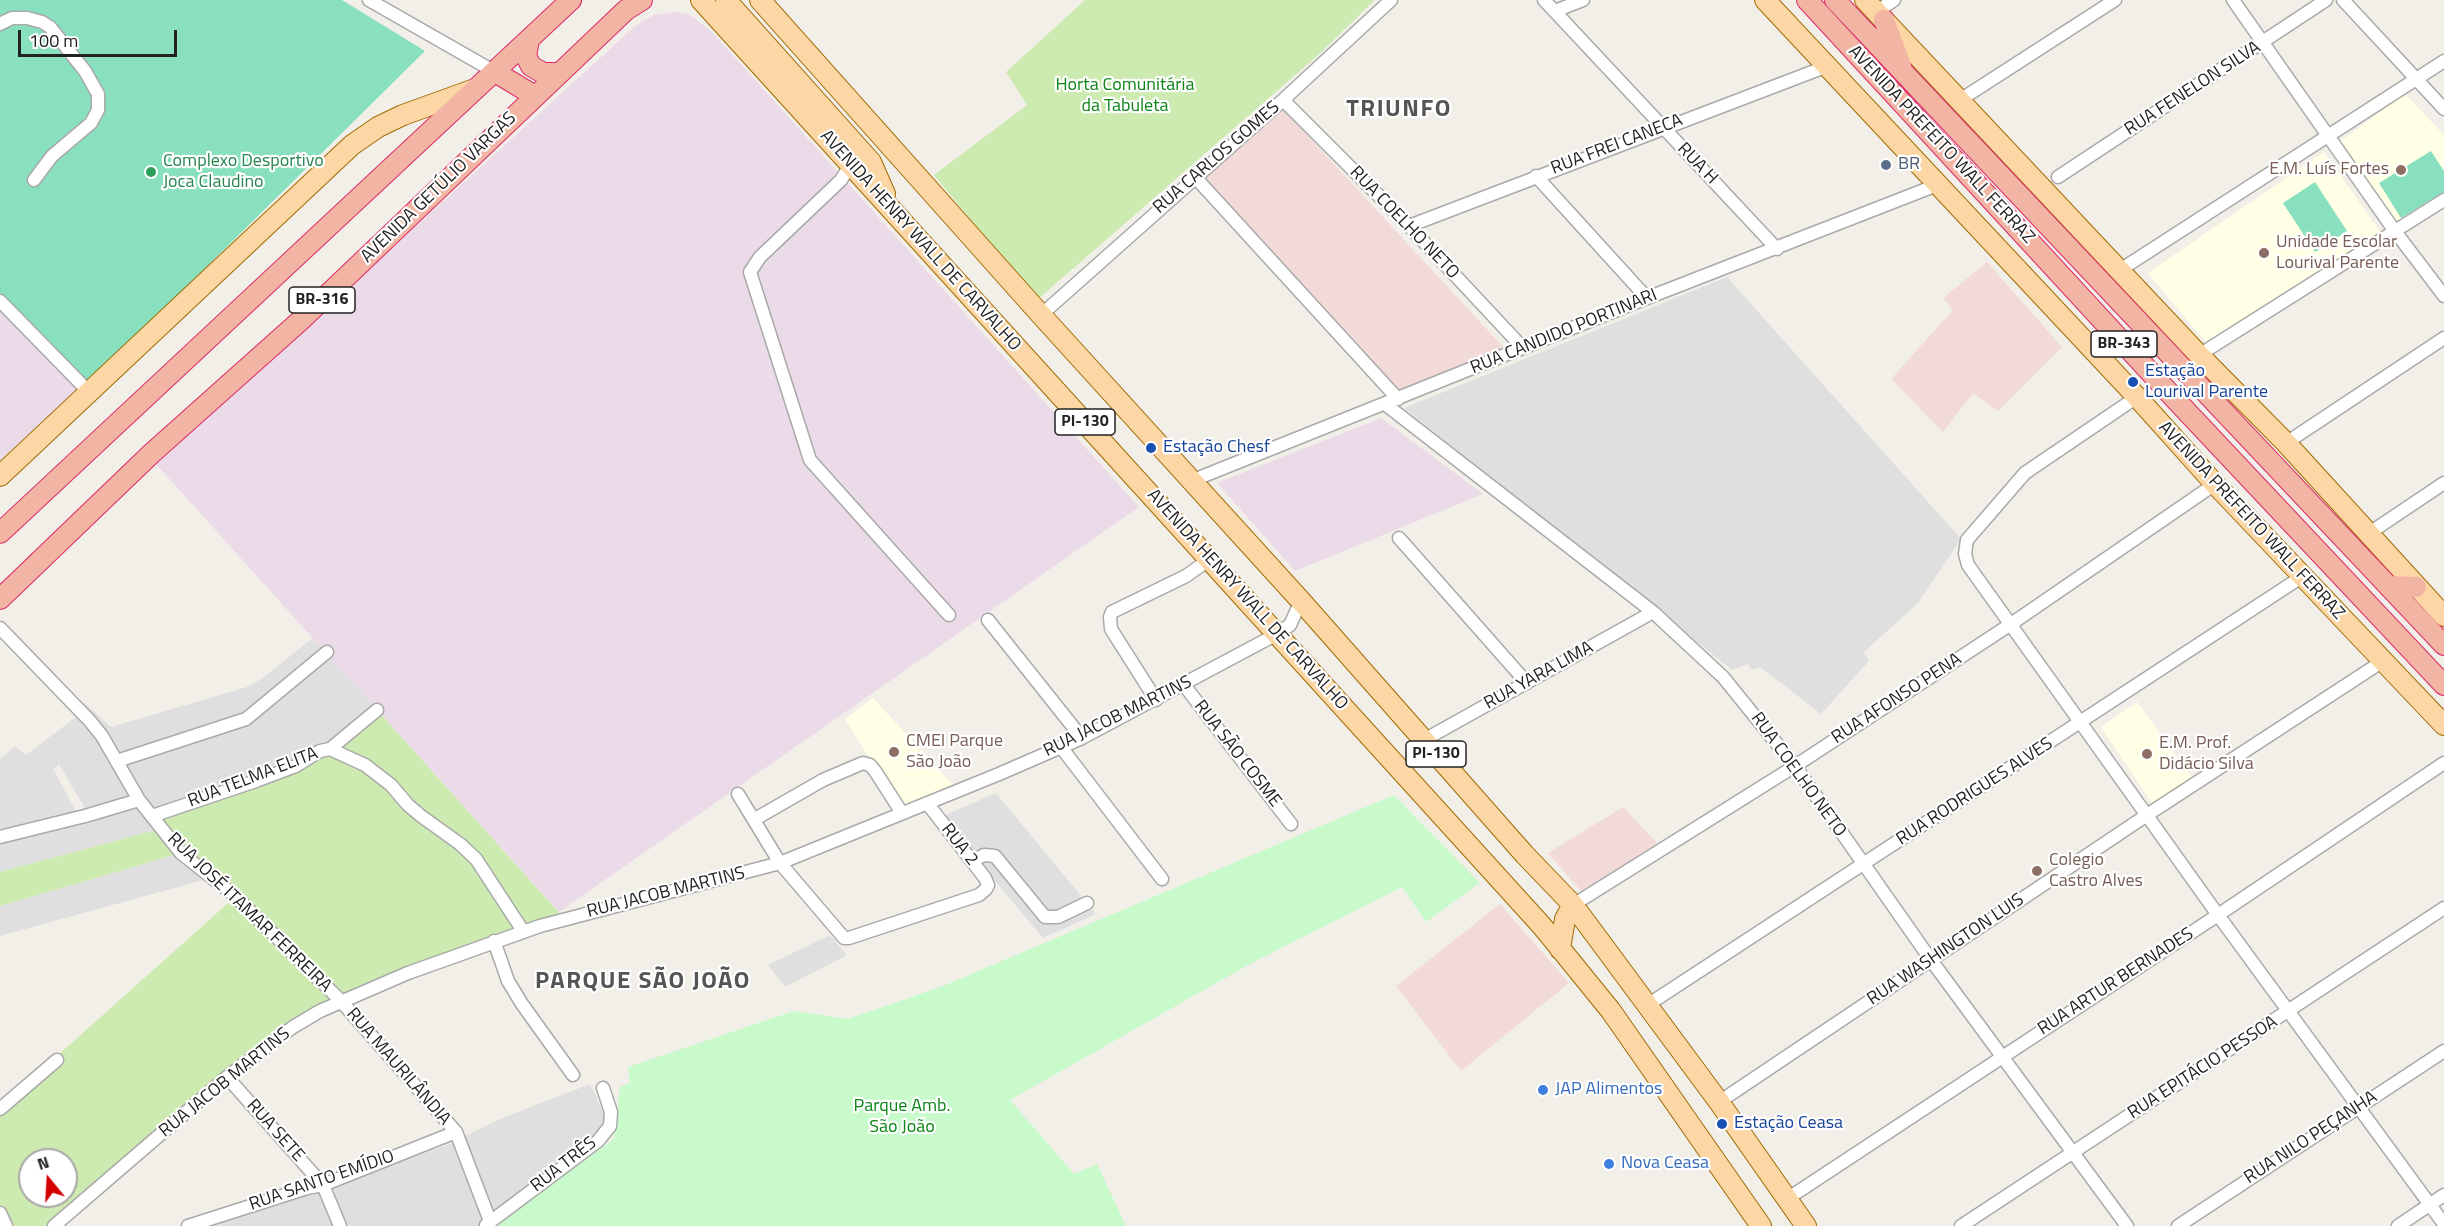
<!DOCTYPE html>
<meta charset="utf-8">
<style>
body{margin:0}
#map{position:relative;width:2444px;height:1226px;overflow:hidden;background:#f2efe9;font-family:"Titillium Web",sans-serif}
canvas{display:block}
.north{position:absolute;left:18px;top:1148px;width:60px;height:60px;box-sizing:border-box;background:#fff;border:2px solid #a7a7a7;border-radius:50%;rotate:342deg;font-size:16px;font-weight:700;line-height:24px;text-align:center;color:#222}
.north::after{content:'';display:block;margin:auto;width:21px;height:27px;background:#d40000;clip-path:polygon(50% 0,100% 100%,50% 72%,0 100%)}
.scale{position:absolute;left:18px;top:30px;width:159px;height:27px;box-sizing:border-box;border:3px solid #222;border-top:0;padding-left:8px;font-size:18px;line-height:21px;white-space:nowrap;color:#222;-webkit-text-stroke:4px #fff;paint-order:stroke}
</style>
<div id="map">
<canvas width="2444" height="1226"></canvas>
<div class="north">N</div>
<div class="scale">100 m</div>
</div>
<script>
const g = document.querySelector('canvas').getContext('2d');
g.lineJoin = 'round';
function fillPath(path, color) { g.fillStyle = color; g.fill(path, 'evenodd'); }
const poly = rows => new Path2D(rows.map(r => 'M' + r).join(''));
function strokePath(path, color, width, dash) { g.strokeStyle = color; g.lineWidth = width; g.lineCap = dash ? 'butt' : 'round'; g.setLineDash(dash || []); g.stroke(path); }
function label(font, color, halo, rows, align = 'center') {
  g.font = font + ' "Titillium Web",sans-serif'; g.lineWidth = 4.5; g.setLineDash([]); g.textBaseline = 'middle'; g.strokeStyle = halo; g.fillStyle = color; for (const [text, x, y, turn = 0] of rows) {
    g.save(); g.translate(x, y); g.rotate((+turn || 0) * Math.PI / 180); g.textAlign = isNaN(turn) ? turn : align; if (halo) g.strokeText(text, 0, 0); g.fillText(text, 0, 0); g.restore();
  }
}
const residential = poly([
 [1727,277,1961,539,1918,603,1864,652,1869,661,1821,714,1760,667,1752,670,1748,664,1732,670,1404,408],
 [312,639,322,648,249,712,121,756,83,708,87,705,111,727,247,687,261,679],
 [328,655,377,710,327,745,156,830,0,872,0,839,142,804,122,764,244,724],
 [76,717,101,744,136,798,88,814,59,764,53,769,78,815,0,833,0,759,15,746,26,755],
 [996,793,1096,914,1043,938,941,817],
 [181,853,207,879,0,936,0,906],
 [830,935,847,955,785,987,768,965],
 [590,1084,610,1126,498,1226,208,1226,304,1196,447,1145,500,1119]
]);
const commercial = poly([
 [1282,108,1507,351,1400,393,1203,181],
 [1987,262,2062,347,1998,411,1973,393,1943,432,1891,379,1953,310,1943,298],
 [1623,807,1657,843,1582,892,1548,853],
 [1500,904,1569,983,1461,1071,1396,986]
]);
const industrial = poly([
 [675,12,689,14,712,32,1139,507,559,912,156,464,635,26,654,15],
 [0,293,89,383,0,463],
 [1381,418,1483,494,1295,571,1217,483]
]);
const education = poly([
 [2405,94,2444,135,2444,198,2399,226,2339,142],
 [2324,152,2381,233,2208,345,2148,273],
 [873,698,953,785,901,808,845,719],
 [2137,702,2194,780,2154,806,2101,727]
]);
const grass = poly([
 [1085,0,1375,0,1317,56,1037,300,934,175,1027,105,1006,72],
 [379,712,563,917,488,940,293,1027,53,1226,6,1226,0,1213,0,1107,236,896,181,853,0,906,0,872,156,830,152,816,278,777],
 [30,1160,66,1160,66,1196,30,1196]
]);
const park = poly([
 [1394,795,1480,883,1426,922,1402,887,1248,965,1010,1100,1074,1174,1097,1164,1126,1226,498,1226,510,1214,614,1139,620,1087,630,1083,628,1067,794,1011,848,1019,943,986]
]);
const pitch = poly([
 [0,0,342,0,425,51,89,383,0,293],
 [2431,151,2444,171,2444,192,2401,218,2379,183],
 [2315,182,2347,231,2315,252,2283,203]
]);
const minor = poly([
 [369,0,495,72],
 [1544,0,1777,249],
 [2233,0,2394,230,2444,296],
 [2343,0,2444,109],
 [1555,11,1583,0],
 [1876,12,1894,0],
 [0,24,12,18,27,18,42,22,50,27,85,71,98,94,98,110,91,123,52,156,34,180],
 [1283,100,1409,226,1523,348],
 [1960,100,2115,0],
 [851,164,841,180,760,257,750,272,810,460,949,615],
 [1536,176,1647,298],
 [1195,177,1398,399],
 [2058,177,2326,0],
 [1409,226,1825,67],
 [2120,270,2444,61],
 [0,301,89,392],
 [1041,315,1283,100,1391,0],
 [2199,355,2444,200],
 [2137,397,2025,473,1967,540,1965,554,1968,565,2218,915,2444,1224],
 [1385,404,1653,612,1723,677,1795,766,1931,960,2127,1226],
 [2286,443,2444,338],
 [1191,481,1647,298,1937,185],
 [2368,534,2444,483],
 [1399,538,1527,683],
 [988,620,1082,738],
 [0,628,90,721,102,736,139,800,181,853,235,896,340,1000,456,1132,490,1221],
 [1184,685,1291,824],
 [1156,700,1111,629,1110,617,1112,612,1186,576,1210,559],
 [1424,740,1653,612],
 [1061,747,1162,879],
 [330,749,365,765,391,785,408,805,421,816,460,844,476,859,523,931],
 [117,761,246,719,327,652],
 [738,794,780,863,844,938,849,938,979,895,986,889,988,885,985,878,927,803],
 [152,816,256,781,296,766,320,751,330,749,377,710],
 [755,819,823,780,863,763,870,765,875,771,902,813],
 [0,837,85,816,139,800],
 [972,861,984,855,995,856,1045,917,1058,917,1087,903],
 [1573,905,1795,766,2011,624,2215,484],
 [494,941,508,981,522,1004,573,1075],
 [1646,1006,2303,576],
 [227,1077,323,1185,340,1226],
 [1719,1102,2147,815,2383,661],
 [0,1109,57,1060],
 [1787,1199,2218,915,2444,763],
 [0,1213,6,1226],
 [486,1225,598,1141,610,1126,611,1112,603,1088],
 [54,1226,227,1077,293,1027,320,1011,408,973,540,926,780,863,999,774,1082,738,1277,634,1290,625,1301,601],
 [188,1226,307,1188,323,1185,456,1132],
 [1961,1226,2444,908],
 [2178,1226,2444,1051],
 [2398,1226,2444,1195]
]);
const primary = poly([
 [701,0,1542,926,1611,1011,1761,1226],
 [726,0,871,162,885,194],
 [760,0,1041,315,1301,601,1525,855,1573,905,1719,1102,1806,1226],
 [1765,0,2137,397,2215,484,2444,725],
 [1865,0,2199,355,2286,443,2444,616],
 [0,476,352,145,378,127,403,115,475,89],
 [1560,949,1565,919,1573,905]
]);
const trunk = poly([
 [1807,0,2174,398,2444,685],
 [1835,0,2444,645],
 [1884,20,1901,66],
 [529,40,526,56,531,66,543,73,560,73],
 [495,72,535,96],
 [0,533,571,0],
 [2389,586,2416,587],
 [0,599,152,453,301,320,626,10,642,0]
]);
const markers = [
 [1886,165,6,"#5c6f8a"],
 [2401,170,6,"#8d6e63"],
 [151,172,6,"#2e9e5b"],
 [2264,253,6,"#8d6e63"],
 [2133,382,6,"#1a4fb4"],
 [1151,448,6,"#1a4fb4"],
 [894,752,6,"#8d6e63"],
 [2147,754,6,"#8d6e63"],
 [2037,871,6,"#8d6e63"],
 [1543,1090,6,"#3f7fe0"],
 [1722,1124,6,"#1a4fb4"],
 [1609,1164,6,"#3f7fe0"]
];
const shields = [
 [322,300,66],
 [2124,344,66],
 [1085,422,60],
 [1436,754,60]
];
const shieldNames = [
 ["BR-316",322,300],
 ["BR-343",2124,344],
 ["PI-130",1085,422],
 ["PI-130",1436,754]
];
const parkNames = [
 ["Horta Comunitária",1125,86],
 ["da Tabuleta",1125,107],
 ["Parque Amb.",902,1107],
 ["São João",902,1128]
];
const streetNames = [
 ["RUA FENELON SILVA",2193,89,-33],
 ["RUA FREI CANECA",1617,145,-21],
 ["AVENIDA PREFEITO WALL FERRAZ",1941,145,47],
 ["RUA CARLOS GOMES",1217,158,-41],
 ["RUA H",1697,164,46],
 ["AVENIDA GETÚLIO VARGAS",439,188,-44],
 ["RUA COELHO NETO",1404,223,46],
 ["AVENIDA HENRY WALL DE CARVALHO",920,241,48],
 ["RUA CANDIDO PORTINARI",1564,332,-22],
 ["AVENIDA PREFEITO WALL FERRAZ",2251,521,47],
 ["AVENIDA HENRY WALL DE CARVALHO",1247,600,48],
 ["RUA YARA LIMA",1539,676,-29],
 ["RUA AFONSO PENA",1897,699,-33],
 ["RUA JACOB MARTINS",1118,717,-26],
 ["RUA SÃO COSME",1237,754,52],
 ["RUA COELHO NETO",1798,775,54],
 ["RUA TELMA ELITA",253,778,-21],
 ["RUA RODRIGUES ALVES",1975,792,-33],
 ["RUA 2",959,845,52],
 ["RUA JACOB MARTINS",666,893,-14],
 ["RUA JOSÉ ITAMAR FERREIRA",249,913,44],
 ["RUA WASHINGTON LUIS",1946,950,-34],
 ["RUA ARTUR BERNADES",2116,982,-33],
 ["RUA MAURILÂNDIA",398,1067,49],
 ["RUA EPITÁCIO PESSOA",2203,1068,-33],
 ["RUA JACOB MARTINS",225,1083,-39],
 ["RUA SETE",275,1131,48],
 ["RUA NILO PEÇANHA",2311,1138,-33],
 ["RUA TRÊS",564,1165,-38],
 ["RUA SANTO EMÍDIO",322,1181,-19]
];
const leisureNames = [
 ["Complexo Desportivo",163,162],
 ["Joca Claudino",163,183]
];
const serviceNames = [
 ["BR",1898,165]
];
const educationNames = [
 ["E.M. Luís Fortes",2389,170,"right"],
 ["Unidade Escolar",2276,243],
 ["Lourival Parente",2276,264],
 ["CMEI Parque",906,742],
 ["São João",906,763],
 ["E.M. Prof.",2159,744],
 ["Didácio Silva",2159,765],
 ["Colegio",2049,861],
 ["Castro Alves",2049,882]
];
const transitNames = [
 ["Estação",2145,372],
 ["Lourival Parente",2145,393],
 ["Estação Chesf",1163,448],
 ["Estação Ceasa",1734,1124]
];
const shopNames = [
 ["JAP Alimentos",1555,1090],
 ["Nova Ceasa",1621,1164]
];
const districtNames = [
 ["TRIUNFO",1399,110],
 ["PARQUE SÃO JOÃO",643,982]
];
fillPath(residential, '#e0dfdf');
fillPath(commercial, '#f2dad9');
fillPath(industrial, '#ebdbe8');
fillPath(education, '#ffffe5');
fillPath(grass, '#cdebb0');
fillPath(park, '#c8facc');
fillPath(pitch, '#88e0be');
strokePath(minor, '#a9a9a9', 15);
strokePath(primary, '#a06b00', 22);
strokePath(trunk, '#dc2a67', 22);
strokePath(minor, '#fff', 12);
strokePath(primary, '#fcd6a4', 20);
strokePath(trunk, '#f2b4a3', 20);
for (const [x, y, r, color] of markers) { const dot = new Path2D(); dot.arc(x, y, r, 0, 2 * Math.PI); g.fillStyle = color; g.fill(dot); strokePath(dot, '#fff', 2); }
for (const [x, y, w] of shields) { const box = new Path2D(); box.roundRect(x - w / 2, y - 13, w, 26, 4.5); g.fillStyle = '#fff'; g.fill(box); strokePath(box, '#222', 1.5); }
label('bold 16px', '#222', null, shieldNames);
label('18px', '#0c8416', '#fff', parkNames);
label('18px', '#222', '#fff', streetNames);
label('18px', '#27864d', '#fff', leisureNames, 'left');
label('18px', '#4e5e75', '#fff', serviceNames, 'left');
label('18px', '#785e54', '#fff', educationNames, 'left');
label('18px', '#164399', '#fff', transitNames, 'left');
label('18px', '#366cbe', '#fff', shopNames, 'left');
g.letterSpacing = '1.5px';
label('bold 24px', '#555', '#fff', districtNames);
g.letterSpacing = '0px';
</script>
